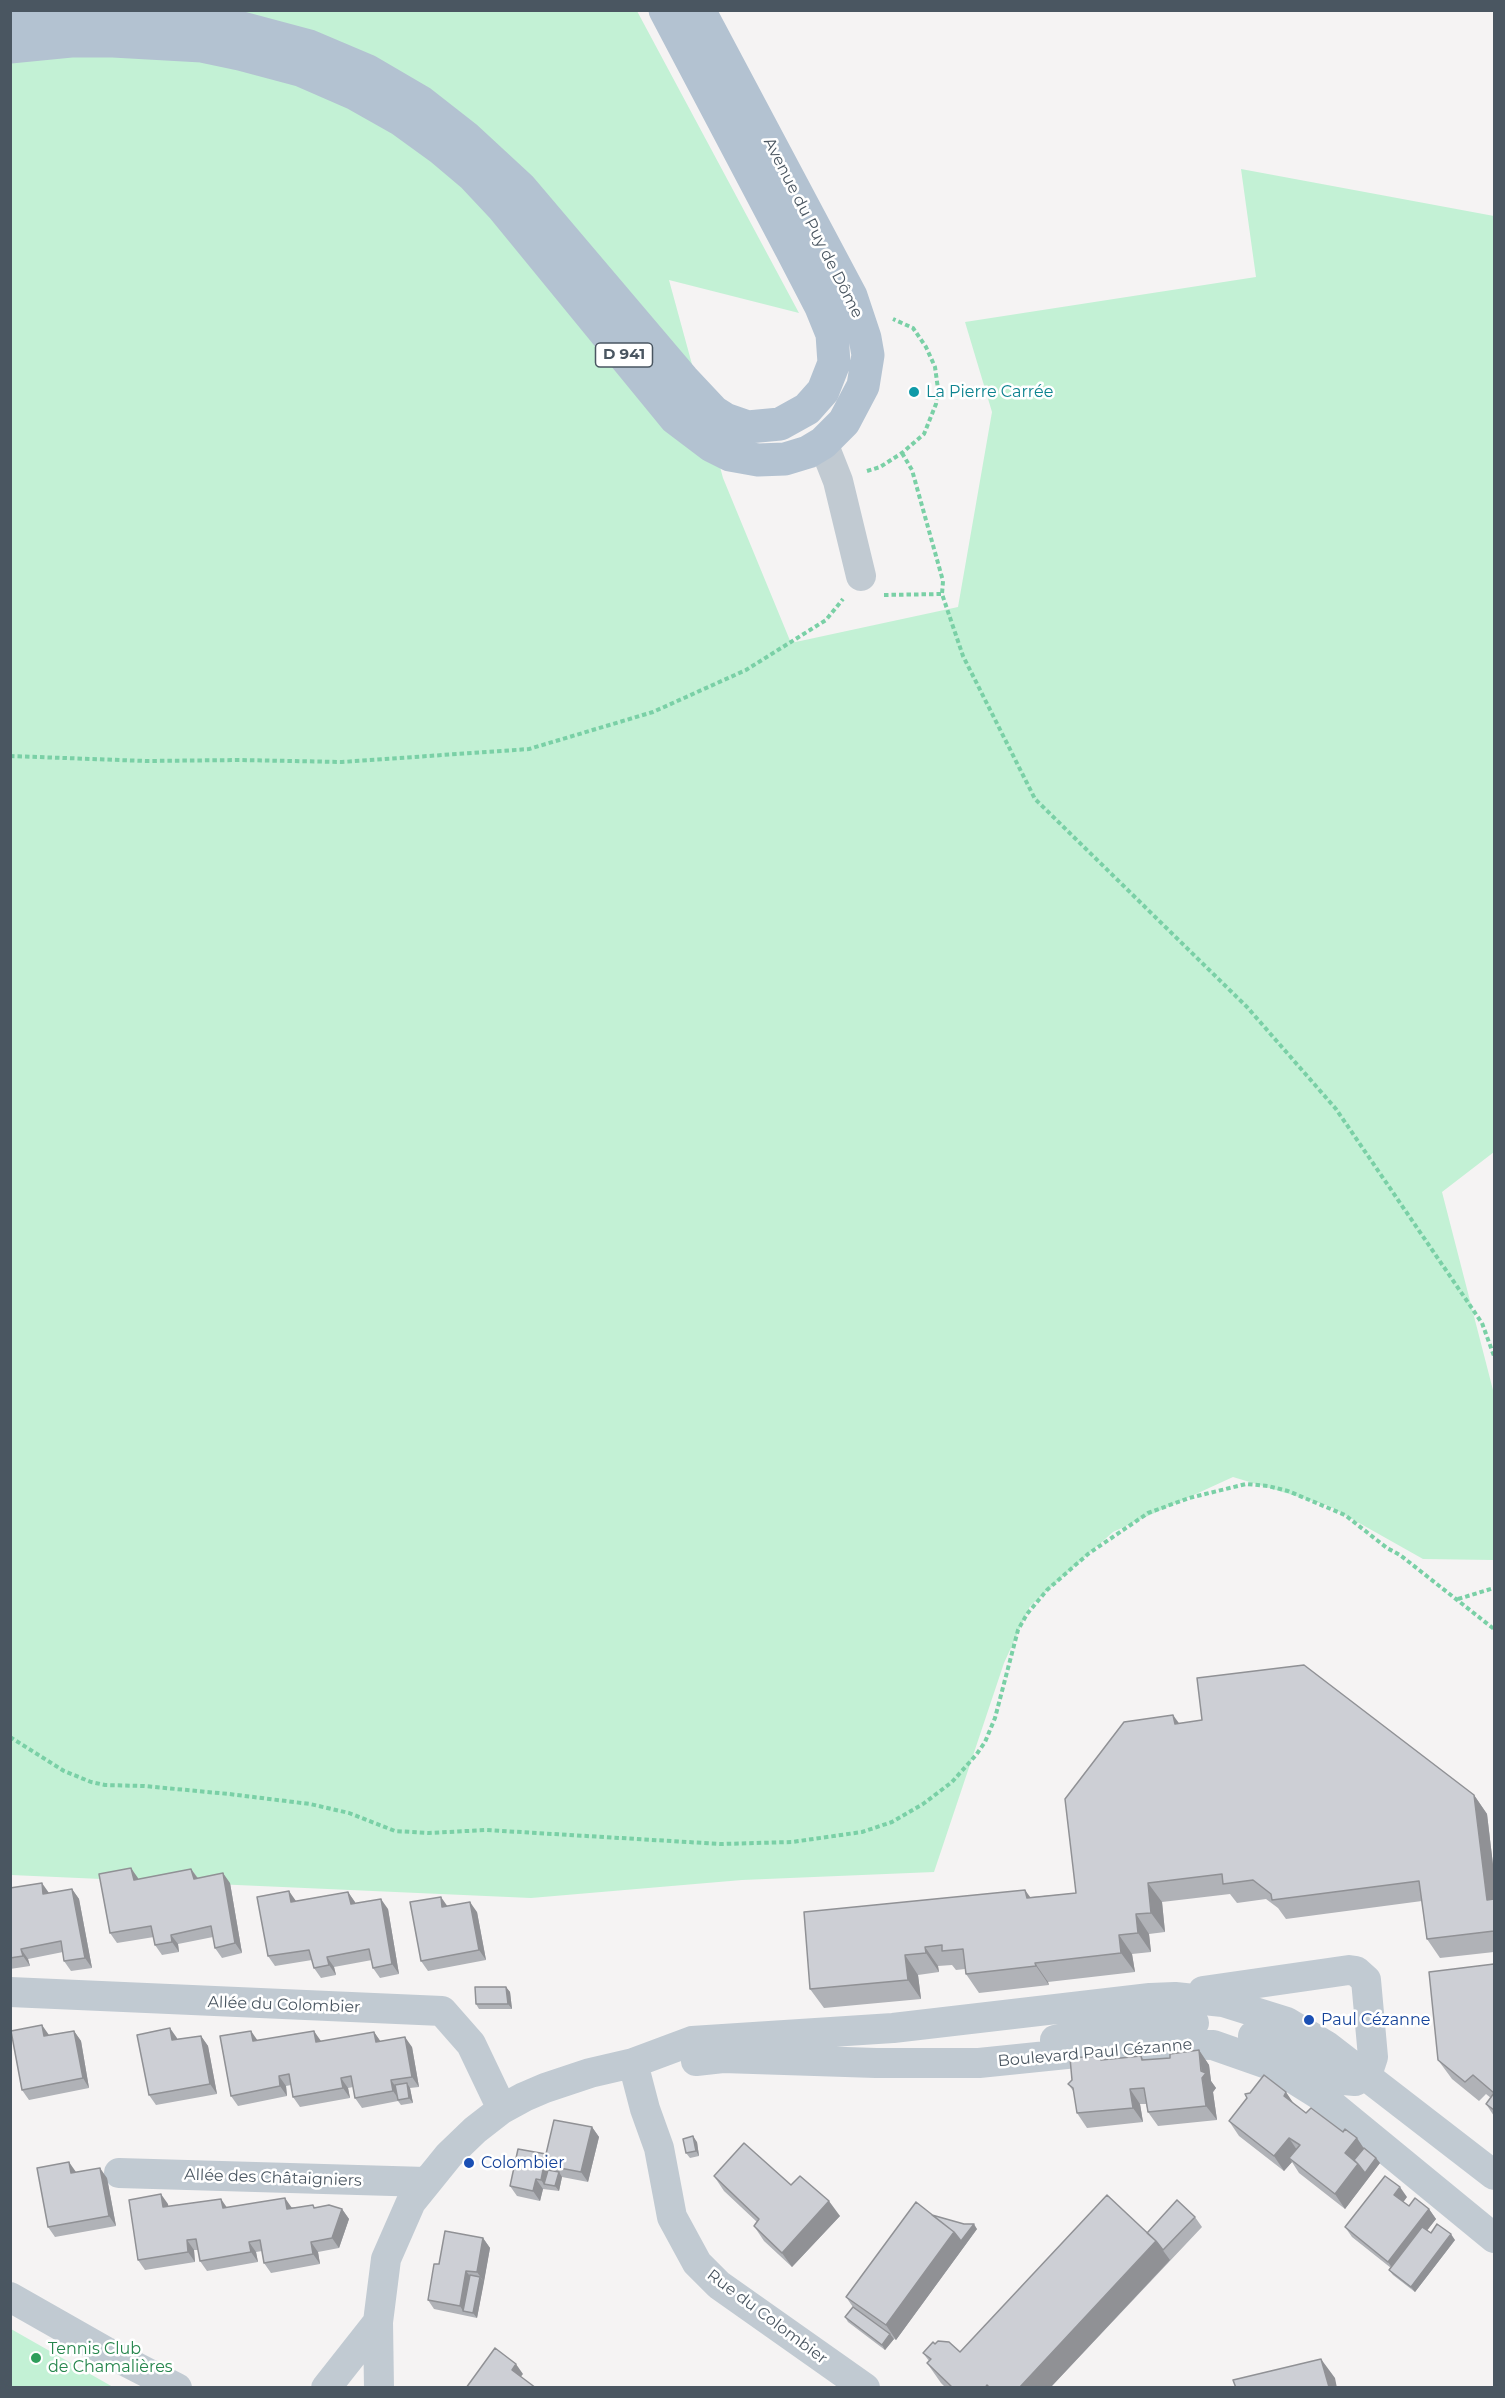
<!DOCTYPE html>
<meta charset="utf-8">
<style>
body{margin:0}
#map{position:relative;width:1505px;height:2398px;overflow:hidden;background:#f5f3f3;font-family:Montserrat,sans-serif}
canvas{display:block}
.frame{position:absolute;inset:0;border:12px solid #4a5661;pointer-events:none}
</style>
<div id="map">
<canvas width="1505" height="2398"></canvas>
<div class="frame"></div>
</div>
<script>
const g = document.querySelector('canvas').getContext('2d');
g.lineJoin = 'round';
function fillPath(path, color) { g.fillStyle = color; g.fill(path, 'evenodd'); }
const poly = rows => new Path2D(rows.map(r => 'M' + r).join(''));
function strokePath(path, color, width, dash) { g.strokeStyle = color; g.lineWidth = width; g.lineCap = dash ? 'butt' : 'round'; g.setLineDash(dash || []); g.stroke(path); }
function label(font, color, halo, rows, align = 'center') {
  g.font = font + ' Montserrat,sans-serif'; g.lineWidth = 5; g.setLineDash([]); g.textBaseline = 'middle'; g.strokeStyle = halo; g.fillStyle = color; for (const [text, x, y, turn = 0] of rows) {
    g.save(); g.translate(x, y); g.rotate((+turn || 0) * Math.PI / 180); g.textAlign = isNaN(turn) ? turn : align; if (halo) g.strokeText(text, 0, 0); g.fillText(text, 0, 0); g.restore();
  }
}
const green = poly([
 [10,11,637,11,799,313,669,280,723,478,791,643,958,607,992,412,965,322,1256,277,1241,169,1494,216,1494,1152,1442,1192,1494,1394,1494,1560,1423,1559,1329,1506,1233,1477,1113,1532,1030,1606,1004,1663,934,1872,742,1880,531,1898,11,1875],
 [10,2329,11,2329,113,2387,11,2387]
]);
const path = poly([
 [902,453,912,470,943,581,942,594],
 [867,471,880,467,902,453,924,434,936,404,938,389,935,367,926,347,913,328,893,319],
 [884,595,942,594,963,656,1035,799,1247,1007,1336,1109,1482,1323,1494,1356],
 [10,756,146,761,240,760,342,762,529,749,653,712,746,670,826,620,843,599],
 [1458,1599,1494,1588],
 [10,1737,64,1771,91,1782,105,1785,144,1786,229,1794,310,1804,349,1813,395,1831,429,1833,486,1830,721,1844,792,1842,862,1832,892,1822,923,1804,952,1782,976,1755,985,1742,995,1718,1018,1630,1027,1614,1047,1590,1088,1554,1148,1513,1189,1498,1246,1484,1268,1486,1288,1491,1345,1515,1387,1548,1400,1555,1494,1629]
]);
const minor = poly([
 [823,443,838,481,861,576],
 [1203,1991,1349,1970,1356,1971,1366,1980,1373,2057,1367,2075,1355,2081,1344,2080,1294,2052,1253,2036],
 [10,1992,442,2011,471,2044,502,2109],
 [1055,2040,1126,2025,1194,2023],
 [696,2061,723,2058,876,2063,979,2063,1164,2044,1213,2045,1273,2066,1321,2096,1494,2238],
 [633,2063,645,2109,659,2148,672,2217,697,2263,719,2285,865,2388],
 [119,2173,426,2182],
 [10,2297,105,2351,177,2388],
 [326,2388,378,2322],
 [379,2388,378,2322,386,2259,411,2202,449,2155,475,2130,502,2109,524,2097,545,2088,590,2073,633,2063,692,2041,893,2028,1150,1998,1175,1997,1223,2002,1287,2022,1327,2046,1494,2175]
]);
const major = poly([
 [10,23,75,17,146,16,198,21,238,27,309,46,368,71,421,102,467,138,520,187,683,379,714,412,725,419,748,427,780,424,807,409,823,391,834,363,832,334,821,307,793,253,665,10],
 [10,47,71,41,113,41,202,46,240,54,300,70,355,94,401,120,441,149,473,176,503,208,675,418,712,446,730,455,758,460,785,459,808,452,823,443,844,422,863,386,868,355,865,338,851,296,699,10]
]);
const wall = poly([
 [1180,1723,1474,1795,1487,1814,1494,1873,1494,1952,1440,1958,1427,1939,1422,1901,1286,1919,1278,1908,1266,1899,1237,1903,1230,1894,1162,1902,1165,1932,1149,1934,1151,1952,1132,1954,1135,1972,1048,1982,1049,1985,979,1993,966,1974,965,1969,956,1970,952,1965,938,1966,939,1972,918,1975,921,1999,824,2008,810,1989,1031,1897,1076,1893],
 [191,1869,198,1878,230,1883,242,1953,222,1958,215,1948,213,1937,178,1944,179,1952,162,1955,155,1945,154,1937,117,1943,110,1933,139,1879],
 [10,1888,49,1893,72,1889,79,1899,92,1968,71,1971,64,1961,63,1952,28,1959,30,1966,10,1969],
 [348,1892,356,1904,388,1909,399,1974,380,1978,373,1968,372,1960,334,1967,336,1975,321,1978,314,1968,312,1960,275,1966,268,1956,296,1901],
 [447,1906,477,1912,486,1960,428,1971,421,1961],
 [1494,1964,1494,2116,1486,2104,1491,2098,1486,2094,1479,2101,1452,2079,1438,2060],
 [506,1987,510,1992,512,2009,479,2009,476,2004],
 [74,2031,81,2041,89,2088,29,2100,22,2090,49,2035],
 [374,2032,380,2041,412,2047,419,2087,410,2088,413,2103,401,2105,398,2101,362,2108,355,2098,353,2087,348,2088,350,2098,300,2107,293,2097,291,2085,286,2086,287,2096,238,2106,231,2096,258,2041,321,2042],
 [201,2036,208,2046,217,2094,156,2105,149,2095,177,2038,177,2039],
 [1199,2050,1209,2065,1211,2081,1216,2088,1213,2092,1217,2120,1158,2126,1148,2112,1146,2104,1140,2104,1143,2122,1087,2128,1077,2113,1074,2092,1068,2084,1100,2056,1103,2060,1141,2056,1144,2060,1170,2058],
 [1294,2104,1306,2113,1364,2148,1376,2158,1380,2163,1345,2209,1299,2173,1292,2162,1284,2171,1239,2136,1229,2121],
 [592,2127,599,2137,588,2182,562,2177,559,2191,543,2189,540,2201,517,2196,510,2186,546,2154],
 [697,2142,699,2156,690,2158,686,2153],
 [76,2172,107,2178,116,2226,55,2237,48,2227],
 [714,2176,791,2185,840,2216,792,2267,764,2241,754,2226,757,2222,724,2191],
 [1407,2197,1403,2202,1409,2206,1429,2209,1436,2219,1427,2230,1431,2233,1455,2240,1415,2292,1393,2275,1389,2270,1391,2268,1352,2237,1345,2227],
 [168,2204,168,2206,228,2208,315,2207,342,2209,349,2219,339,2248,318,2252,320,2264,271,2273,264,2263,262,2251,256,2252,258,2262,207,2271,200,2261,198,2250,194,2250,195,2262,145,2270,138,2260],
 [932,2215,977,2229,896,2340,893,2338,894,2339,885,2350,848,2322,845,2317,853,2307,846,2297],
 [1195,2217,1202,2227,1050,2388,946,2388,941,2383,927,2363,929,2361,923,2353,935,2344,960,2352,1147,2233],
 [483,2238,490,2248,477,2318,434,2309,428,2300,439,2264]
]);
const shadedWall = poly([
 [1173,1715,1187,1734,1175,1724],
 [1474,1795,1487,1814,1494,1873,1494,1911,1487,1900],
 [131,1868,138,1878,141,1890,134,1880],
 [191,1869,198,1879,194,1879],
 [223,1873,230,1883,242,1953,235,1943],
 [42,1883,49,1893,43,1894],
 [1148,1883,1162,1902,1165,1932,1151,1913],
 [72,1889,79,1899,92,1968,85,1958],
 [1025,1890,1039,1909,1027,1898],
 [289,1891,296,1901,291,1902],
 [348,1892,355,1902,358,1914,351,1904],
 [441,1897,448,1907,442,1907],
 [381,1899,388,1909,399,1974,392,1964],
 [470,1902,477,1912,486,1960,479,1950],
 [1136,1914,1149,1934,1151,1952,1138,1933],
 [171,1935,178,1944,179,1952,172,1942],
 [1119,1935,1132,1954,1135,1972,1121,1953],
 [925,1947,938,1966,939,1972,926,1953],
 [21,1949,28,1959,30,1966,23,1956],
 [905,1955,918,1975,921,1999,908,1980],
 [327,1957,334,1967,336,1975,329,1965],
 [1035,1963,1048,1982,1049,1985,1036,1966],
 [506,1987,510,1992,512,2009,508,2004],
 [42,2025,49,2035,44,2036],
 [170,2028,177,2038,179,2050,172,2040],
 [74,2031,81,2041,89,2088,83,2078],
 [251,2031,258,2041,253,2041],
 [314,2031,321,2041,323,2052,316,2042],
 [374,2032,381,2042,376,2042],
 [201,2036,208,2046,217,2094,210,2084],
 [405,2037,412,2047,419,2087,412,2077],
 [1199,2050,1209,2065,1211,2081,1216,2088,1213,2092,1217,2120,1206,2106],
 [279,2076,286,2086,287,2096,280,2086],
 [341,2078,348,2088,350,2098,343,2088],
 [391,2080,398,2090,400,2101,393,2091],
 [407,2083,410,2088,413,2103,409,2098],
 [1130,2089,1140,2104,1143,2122,1133,2108],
 [1286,2092,1296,2107,1284,2096],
 [592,2127,599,2137,588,2182,581,2172],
 [693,2136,697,2142,699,2156,696,2151],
 [1289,2138,1299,2153,1289,2158,1292,2162,1284,2171,1274,2156],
 [1357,2138,1367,2153,1376,2158,1380,2163,1345,2209,1335,2194,1345,2153],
 [69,2162,76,2172,78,2183,71,2173],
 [544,2165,551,2175,544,2184,548,2190,541,2180],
 [100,2168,107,2178,116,2226,109,2216],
 [559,2172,562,2177,559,2191,555,2186],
 [536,2179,543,2189,540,2201,533,2191],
 [1400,2187,1407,2197,1401,2205,1394,2195],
 [161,2194,168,2204,170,2217,163,2207],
 [285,2198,292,2208,287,2209],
 [221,2199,228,2209,223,2208],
 [829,2201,840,2216,792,2267,782,2253],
 [342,2209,349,2219,339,2248,332,2238],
 [1429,2209,1436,2219,1395,2272,1388,2262],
 [974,2224,977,2229,896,2340,886,2325,954,2232],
 [1451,2234,1455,2240,1415,2292,1411,2287],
 [483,2238,490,2248,484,2282,477,2272],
 [187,2240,194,2250,195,2262,188,2252],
 [1156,2241,1170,2260,1050,2388,1019,2388],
 [249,2242,256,2252,258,2262,251,2252],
 [311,2242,318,2252,320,2264,313,2254],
 [466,2271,473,2280,463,2311,460,2306],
 [480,2277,484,2282,477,2318,473,2313],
 [890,2334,894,2339,885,2350,882,2345],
 [1321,2359,1335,2378,1337,2388,1329,2387],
 [516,2364,523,2374,519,2379,512,2370]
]);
const building = poly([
 [1304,1665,1474,1795,1487,1900,1494,1899,1494,1931,1427,1939,1419,1881,1272,1900,1271,1894,1253,1880,1223,1884,1222,1874,1148,1883,1151,1913,1136,1914,1138,1933,1119,1935,1121,1953,1035,1963,1036,1966,966,1974,963,1949,942,1951,942,1945,925,1947,926,1953,905,1955,908,1980,810,1989,804,1912,1025,1890,1027,1898,1076,1893,1065,1799,1124,1722,1173,1715,1175,1724,1202,1720,1197,1678,1304,1665],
 [131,1868,134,1880,191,1869,194,1879,223,1873,235,1943,215,1948,211,1926,171,1935,172,1942,155,1945,151,1926,110,1933,99,1874,131,1868],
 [42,1883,43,1894,72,1889,85,1958,64,1961,61,1941,21,1949,23,1956,10,1958,10,1888,42,1883],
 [289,1891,291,1902,348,1892,351,1904,381,1899,392,1964,373,1968,369,1949,327,1957,329,1965,314,1968,309,1950,268,1956,257,1897,289,1891],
 [441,1897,442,1907,470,1902,479,1950,421,1961,410,1902,441,1897],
 [1494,1964,1494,2110,1486,2104,1494,2093,1473,2075,1465,2082,1438,2060,1429,1972,1494,1964],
 [475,1987,506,1987,508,2004,476,2004,475,1987],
 [42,2025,44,2036,74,2031,83,2078,22,2090,11,2031,42,2025],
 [170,2028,172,2040,201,2036,210,2084,149,2095,137,2035,170,2028],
 [251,2031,253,2041,314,2031,316,2042,374,2032,376,2042,405,2037,412,2077,391,2080,393,2091,355,2098,351,2076,341,2078,343,2088,293,2097,289,2074,279,2076,280,2086,231,2096,220,2036,251,2031],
 [1199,2050,1201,2071,1206,2073,1202,2078,1206,2106,1148,2112,1144,2088,1130,2089,1133,2108,1077,2113,1073,2088,1068,2084,1072,2080,1070,2058,1100,2056,1101,2060,1141,2056,1142,2060,1170,2058,1170,2054,1199,2050],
 [1264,2075,1286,2092,1284,2096,1306,2113,1311,2108,1343,2132,1345,2129,1357,2138,1345,2153,1358,2164,1335,2194,1289,2158,1300,2145,1289,2138,1274,2156,1229,2121,1247,2098,1245,2094,1250,2093,1264,2075],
 [407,2083,409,2098,398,2100,395,2085,407,2083],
 [554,2120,592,2127,581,2172,544,2165,541,2180,536,2179,533,2191,510,2186,518,2149,546,2154,554,2120],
 [693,2136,696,2151,686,2153,683,2139,693,2136],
 [744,2143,791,2185,800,2176,829,2201,782,2253,754,2226,759,2219,714,2176,744,2143],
 [1364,2148,1376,2158,1365,2173,1358,2164,1354,2160,1364,2148],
 [69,2162,71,2173,100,2168,109,2216,48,2227,37,2168,69,2162],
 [548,2170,559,2172,555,2186,544,2184,548,2170],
 [1385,2176,1400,2187,1394,2195,1409,2206,1415,2198,1429,2209,1388,2262,1345,2227,1385,2176],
 [161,2194,163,2207,221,2199,223,2208,285,2198,287,2209,313,2205,314,2208,329,2205,342,2209,332,2238,311,2242,313,2254,264,2263,260,2240,249,2242,251,2252,200,2261,196,2239,187,2240,188,2252,138,2260,129,2200,161,2194],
 [1107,2195,1156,2241,1019,2388,990,2388,987,2385,985,2388,953,2388,927,2363,931,2359,923,2353,933,2342,935,2344,938,2341,949,2342,960,2352,1107,2195],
 [1177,2200,1195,2217,1163,2250,1156,2241,1147,2233,1177,2200],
 [916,2202,954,2232,886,2325,846,2297,916,2202],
 [932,2215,964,2224,974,2224,961,2241,954,2232,932,2215],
 [1437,2224,1451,2234,1411,2287,1389,2270,1422,2227,1431,2233,1437,2224],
 [445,2231,483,2238,477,2272,466,2271,460,2306,428,2300,434,2264,439,2264,445,2231],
 [470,2275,480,2277,473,2313,463,2311,470,2275],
 [853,2307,890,2334,882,2345,845,2317,853,2307],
 [495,2348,516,2364,512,2370,536,2388,466,2388,495,2348],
 [1321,2359,1329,2387,1328,2388,1236,2388,1233,2380,1321,2359]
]);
const markers = [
 [914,392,6,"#0f9aa8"],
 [1309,2020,6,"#1a4fb4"],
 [469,2163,6,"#1a4fb4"],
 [36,2358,6,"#2e9e5b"]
];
const shields = [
 [624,355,57]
];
const shieldNames = [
 ["D 941",624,355]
];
const streetNames = [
 ["Avenue du Puy de Dôme",813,228,63],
 ["Allée du Colombier",284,2005,2],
 ["Boulevard Paul Cézanne",1095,2053,-5],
 ["Allée des Châtaigniers",273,2178,2],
 ["Rue du Colombier",767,2317,37]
];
const cultureNames = [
 ["La Pierre Carrée",926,392]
];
const transitNames = [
 ["Paul Cézanne",1321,2020],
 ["Colombier",481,2163]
];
const leisureNames = [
 ["Tennis Club",48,2349],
 ["de Chamalières",48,2367]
];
fillPath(green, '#c3f1d5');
strokePath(path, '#7ad0a6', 4, [4.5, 3]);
strokePath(minor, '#c1cad2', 30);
strokePath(major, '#b3c2d1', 33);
fillPath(wall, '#b0b2b7');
fillPath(shadedWall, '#909195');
fillPath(building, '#cdcfd5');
strokePath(building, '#909195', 1.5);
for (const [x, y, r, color] of markers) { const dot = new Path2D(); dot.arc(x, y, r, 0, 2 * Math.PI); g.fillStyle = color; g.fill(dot); strokePath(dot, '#fff', 2); }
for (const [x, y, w] of shields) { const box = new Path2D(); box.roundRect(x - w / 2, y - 12, w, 24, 4.5); g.fillStyle = '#fff'; g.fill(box); strokePath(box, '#4a5661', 1.5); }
label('bold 15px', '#4a5661', null, shieldNames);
label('16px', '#4a5661', '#fff', streetNames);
label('16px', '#0d838f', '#fff', cultureNames, 'left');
label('16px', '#164399', '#fff', transitNames, 'left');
label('16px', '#27864d', '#fff', leisureNames, 'left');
</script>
